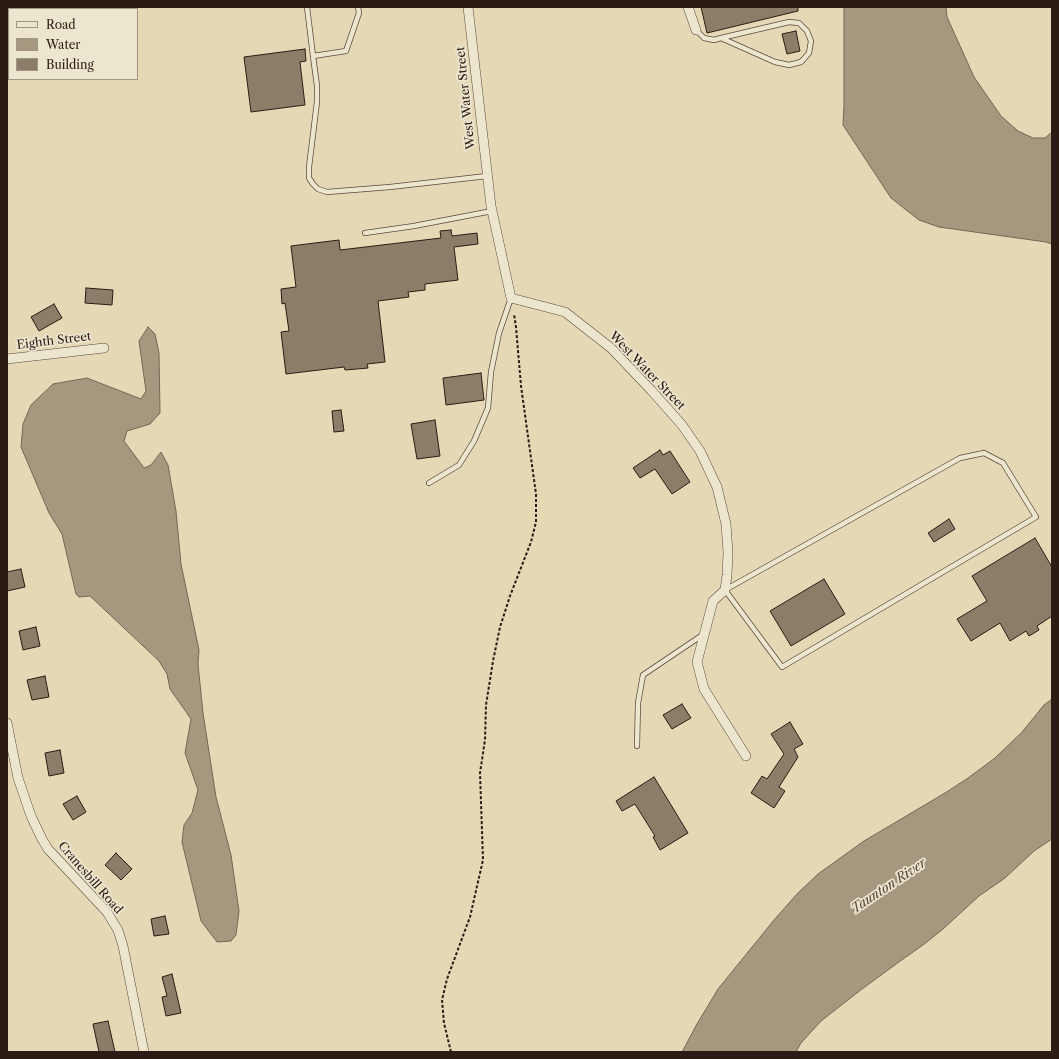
<!DOCTYPE html>
<style>
body{margin:0}
#map{position:relative;width:1059px;height:1059px;overflow:hidden;background:#e4d8b5;font-family:"Libre Caslon Text",serif}
canvas{display:block}
.frame{position:absolute;inset:0;border:8px solid #2c1b15;pointer-events:none}
.legend{position:absolute;left:8px;top:8px;width:130px;height:72px;box-sizing:border-box;background:#ede6cf;border:1px solid #a09585;margin:0;padding:5px 7px;list-style:none;font-size:12px;color:#2c1b15}
.legend li{display:flex;align-items:center;gap:8px;height:20px}
.legend b{width:20px;border:1px solid #a09585}
</style>
<div id="map">
<canvas width="1059" height="1059"></canvas>
<div class="frame"></div>
<ul class="legend">
<li><b style="height:5px;background:#ede6cf"></b>Road</li>
<li><b style="height:11px;background:#a5987f"></b>Water</li>
<li><b style="height:11px;background:#8c7d68"></b>Building</li>
</ul>
</div>
<script>
const g = document.querySelector('canvas').getContext('2d');
g.lineJoin = 'round';
function fillPath(path, color) { g.fillStyle = color; g.fill(path, 'evenodd'); }
const poly = rows => new Path2D(rows.map(r => 'M' + r).join(''));
function strokePath(path, color, width, dash) { g.strokeStyle = color; g.lineWidth = width; g.lineCap = dash ? 'butt' : 'round'; g.setLineDash(dash || []); g.stroke(path); }
function label(font, color, halo, rows, align = 'center') {
  g.font = font + ' "Libre Caslon Text",serif'; g.lineWidth = 3.5; g.setLineDash([]); g.textBaseline = 'middle'; g.strokeStyle = halo; g.fillStyle = color; for (const [text, x, y, turn = 0] of rows) {
    g.save(); g.translate(x, y); g.rotate((+turn || 0) * Math.PI / 180); g.textAlign = isNaN(turn) ? turn : align; if (halo) g.strokeText(text, 0, 0); g.fillText(text, 0, 0); g.restore();
  }
}
const water = poly([
 [844,7,946,7,947,17,974,77,1001,116,1018,131,1033,138,1045,138,1052,132,1052,244,1046,242,939,227,919,220,891,198,843,125,844,105,844,7],
 [148,327,155,334,159,353,160,413,150,424,127,431,124,441,144,468,151,465,161,452,168,465,176,511,181,564,199,650,198,664,203,713,216,797,231,855,239,911,236,935,231,941,217,942,201,921,182,842,184,825,192,813,198,790,185,753,191,719,170,689,167,674,159,661,90,596,79,597,76,594,62,534,49,513,21,447,23,424,31,405,53,384,87,378,141,399,146,391,139,341,148,327],
 [1052,699,1052,839,1034,851,1005,878,979,896,943,929,923,945,903,959,862,989,821,1021,801,1043,796,1052,682,1052,697,1024,718,989,774,920,797,894,818,874,864,841,945,793,968,778,995,758,1022,732,1044,705,1052,699]
]);
const building = poly([
 [701,7,798,7,798,11,707,33,701,7],
 [796,31,800,51,787,54,782,34,796,31],
 [305,49,306,61,300,62,305,105,251,112,244,57,305,49],
 [451,230,452,236,477,233,478,244,454,247,458,280,425,284,425,290,408,292,409,297,378,301,385,362,367,364,368,368,345,370,344,367,286,374,281,332,289,331,285,303,282,304,281,289,296,287,291,246,339,240,340,250,441,238,440,231,451,230],
 [86,288,113,290,112,305,85,303,86,288],
 [54,304,62,318,39,331,31,317,54,304],
 [481,373,484,400,446,405,443,378,481,373],
 [341,410,344,431,334,432,332,411,341,410],
 [435,420,440,456,417,459,411,424,435,420],
 [660,450,663,455,670,451,690,482,672,494,655,469,640,478,633,468,660,450],
 [949,519,955,529,934,542,928,533,949,519],
 [1035,538,1052,567,1052,616,1037,626,1039,630,1029,636,1026,631,1010,641,1000,623,971,641,957,619,987,601,972,576,1035,538],
 [21,569,25,587,7,591,7,572,21,569],
 [824,579,845,614,791,646,770,611,824,579],
 [36,627,40,646,23,650,19,631,36,627],
 [45,676,49,697,32,700,27,680,45,676],
 [682,704,691,718,672,729,663,715,682,704],
 [790,722,803,744,794,749,798,757,779,787,785,791,774,808,751,793,762,776,767,779,784,754,771,734,790,722],
 [60,750,64,773,49,776,45,753,60,750],
 [654,777,688,833,660,850,653,837,655,836,635,804,622,811,616,801,654,777],
 [77,796,86,812,73,820,63,804,77,796],
 [116,853,132,869,121,880,105,865,116,853],
 [165,916,169,934,154,936,151,919,165,916],
 [172,974,181,1013,166,1016,162,997,167,996,162,977,172,974],
 [108,1021,115,1052,99,1052,93,1024,108,1021]
]);
const path = poly([
 [451,1052,444,1023,442,1000,447,979,470,917,483,860,480,773,485,740,486,705,493,661,500,627,510,596,531,542,536,522,536,494,521,386,516,327,514,314]
]);
const service = poly([
 [307,7,313,56,346,51,359,13,358,7],
 [696,30,704,38,714,40,721,38,789,22,799,23,807,31,811,41,809,53,801,62,789,65,775,62,721,38],
 [313,56,317,86,317,102,309,167,309,178,313,184,318,189,327,192,390,187,487,176],
 [365,233,414,226,492,211],
 [984,453,1003,463,1036,517,782,667,725,590,960,458,984,453],
 [429,483,459,465,474,441,488,408,491,372,499,333,511,298],
 [637,746,638,703,643,675,704,634]
]);
const minor = poly([
 [468,7,491,206,511,298,565,312,611,348,651,390,682,425,700,451,717,487,726,524,728,553,727,575,725,590,713,601,697,662,704,689,746,756],
 [688,7,696,30],
 [7,359,104,348],
 [7,723,18,778,31,816,42,839,48,849,107,912,118,930,123,946,144,1052]
]);
const streetNames = [
 ["West Water Street",466,98,-96],
 ["Eighth Street",54,341,-7],
 ["West Water Street",647,371,46],
 ["Cranesbill Road",90,878,49]
];
const waterNames = [
 ["Taunton River",889,886,-34]
];
fillPath(water, '#a5987f');
strokePath(water, '#756655', 1);
fillPath(building, '#8c7d68');
strokePath(building, '#2c1b15', 1);
strokePath(service, '#5a4a3d', 6);
strokePath(minor, '#5a4a3d', 10);
strokePath(path, '#2c1b15', 2, [3, 2]);
strokePath(service, '#ede6cf', 4.5);
strokePath(minor, '#ede6cf', 9);
label('12px', '#2c1b15', '#ede6cf', streetNames);
label('italic 13px', '#56473a', '#ede6cf', waterNames);
</script>
